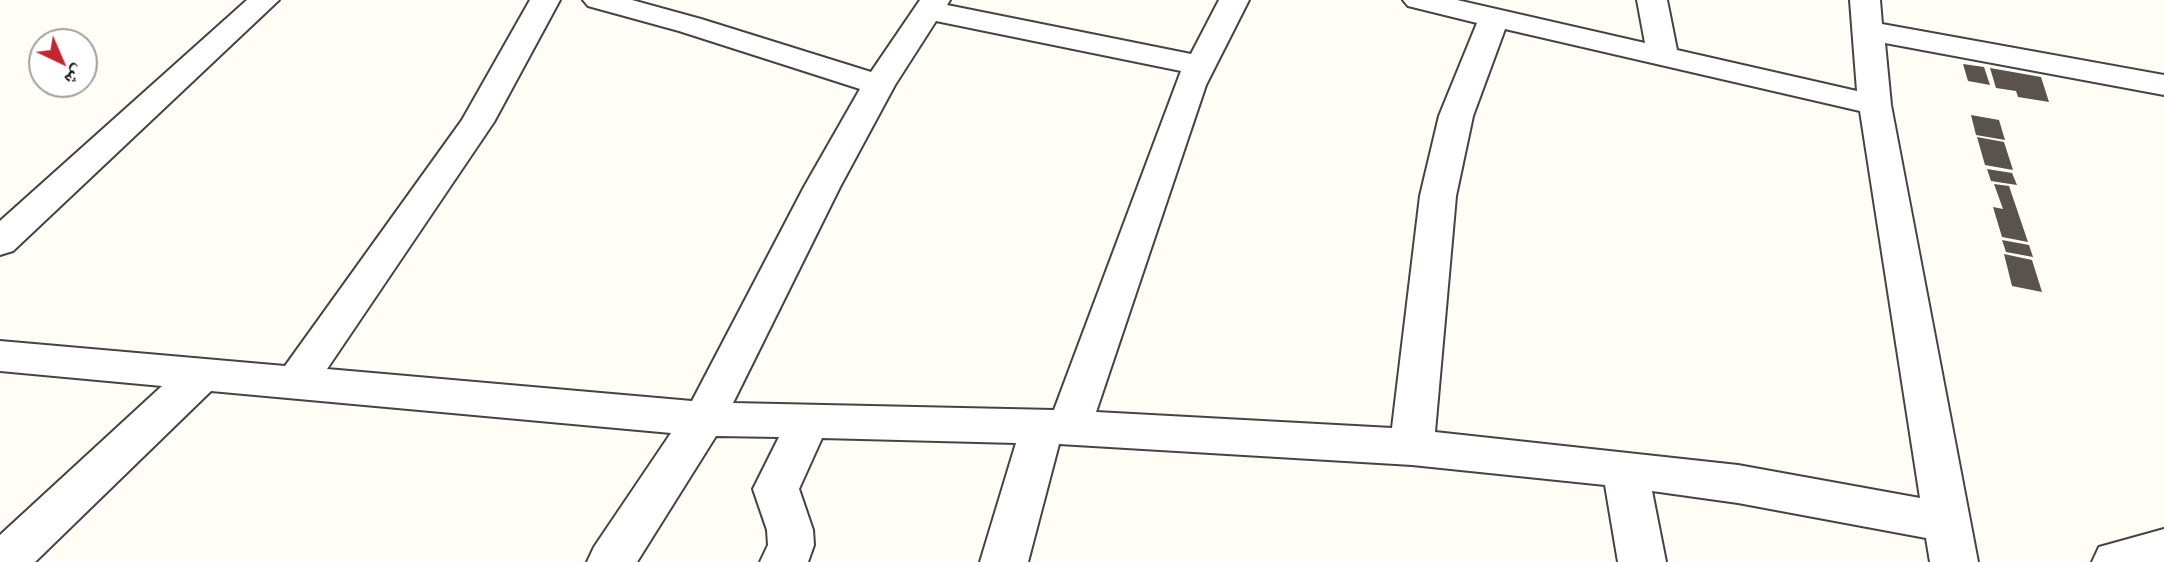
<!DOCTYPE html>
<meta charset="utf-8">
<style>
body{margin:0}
#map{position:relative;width:2164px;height:562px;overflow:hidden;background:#fffdf5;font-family:"Playfair Display","Noto Naskh Arabic",serif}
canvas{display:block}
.north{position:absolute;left:28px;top:28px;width:70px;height:70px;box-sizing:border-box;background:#fff;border:2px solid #a0a0a0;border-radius:50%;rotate:136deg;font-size:19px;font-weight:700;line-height:28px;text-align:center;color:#111}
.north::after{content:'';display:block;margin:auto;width:24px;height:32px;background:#c4262e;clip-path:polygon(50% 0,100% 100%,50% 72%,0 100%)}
</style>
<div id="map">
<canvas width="2164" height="562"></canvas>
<div class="north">ش</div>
</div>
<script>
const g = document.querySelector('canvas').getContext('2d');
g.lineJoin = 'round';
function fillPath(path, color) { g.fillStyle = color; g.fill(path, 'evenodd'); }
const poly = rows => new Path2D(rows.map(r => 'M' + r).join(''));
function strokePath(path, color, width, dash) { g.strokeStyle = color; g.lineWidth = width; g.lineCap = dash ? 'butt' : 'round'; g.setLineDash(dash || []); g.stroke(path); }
const building = poly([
 [1963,64,1984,67,1990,85,1968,81],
 [1990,68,2041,77,2049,102,2018,97,2016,91,1996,88],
 [1971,115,1999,120,2005,140,1976,135],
 [1977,137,2004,142,2013,170,1985,165],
 [1987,169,2012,173,2017,185,1991,181],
 [1994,184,2009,186,2028,242,2002,237,1993,207,2003,209],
 [2002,240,2029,245,2033,257,2006,252],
 [2004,254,2032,260,2042,292,2012,286]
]);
const minor = poly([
 [247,0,279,0,13,251,0,255,0,221,247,0],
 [530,0,560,0,494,122,327,369,692,401,804,187,860,89,679,31,588,6,583,0,632,0,701,19,871,72,920,0,950,0,947,5,1191,54,1219,0,1249,0,1206,85,1096,412,1392,428,1420,196,1439,116,1477,23,1408,6,1403,0,1457,0,1645,43,1637,0,1667,0,1677,50,1857,91,1850,0,1880,0,1882,24,2164,75,2164,95,1885,43,1891,105,1978,562,1930,562,1926,538,1738,503,1652,491,1666,562,1618,562,1605,485,1412,465,1059,444,1028,562,980,562,1016,443,822,438,799,489,813,530,814,545,808,562,760,562,768,545,767,530,753,489,779,437,716,436,637,562,587,562,594,547,671,433,211,391,35,562,0,562,0,535,162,386,0,371,0,341,285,366,462,120,530,0],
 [936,21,1181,71,1054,410,733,403,840,187,895,85,936,21],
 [1505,29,1860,111,1920,498,1738,465,1435,432,1456,196,1473,116,1505,29],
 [2164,529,2164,562,2092,562,2099,547,2164,529]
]);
fillPath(building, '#5a524d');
strokePath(minor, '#444', 4);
fillPath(minor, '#fff');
</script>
